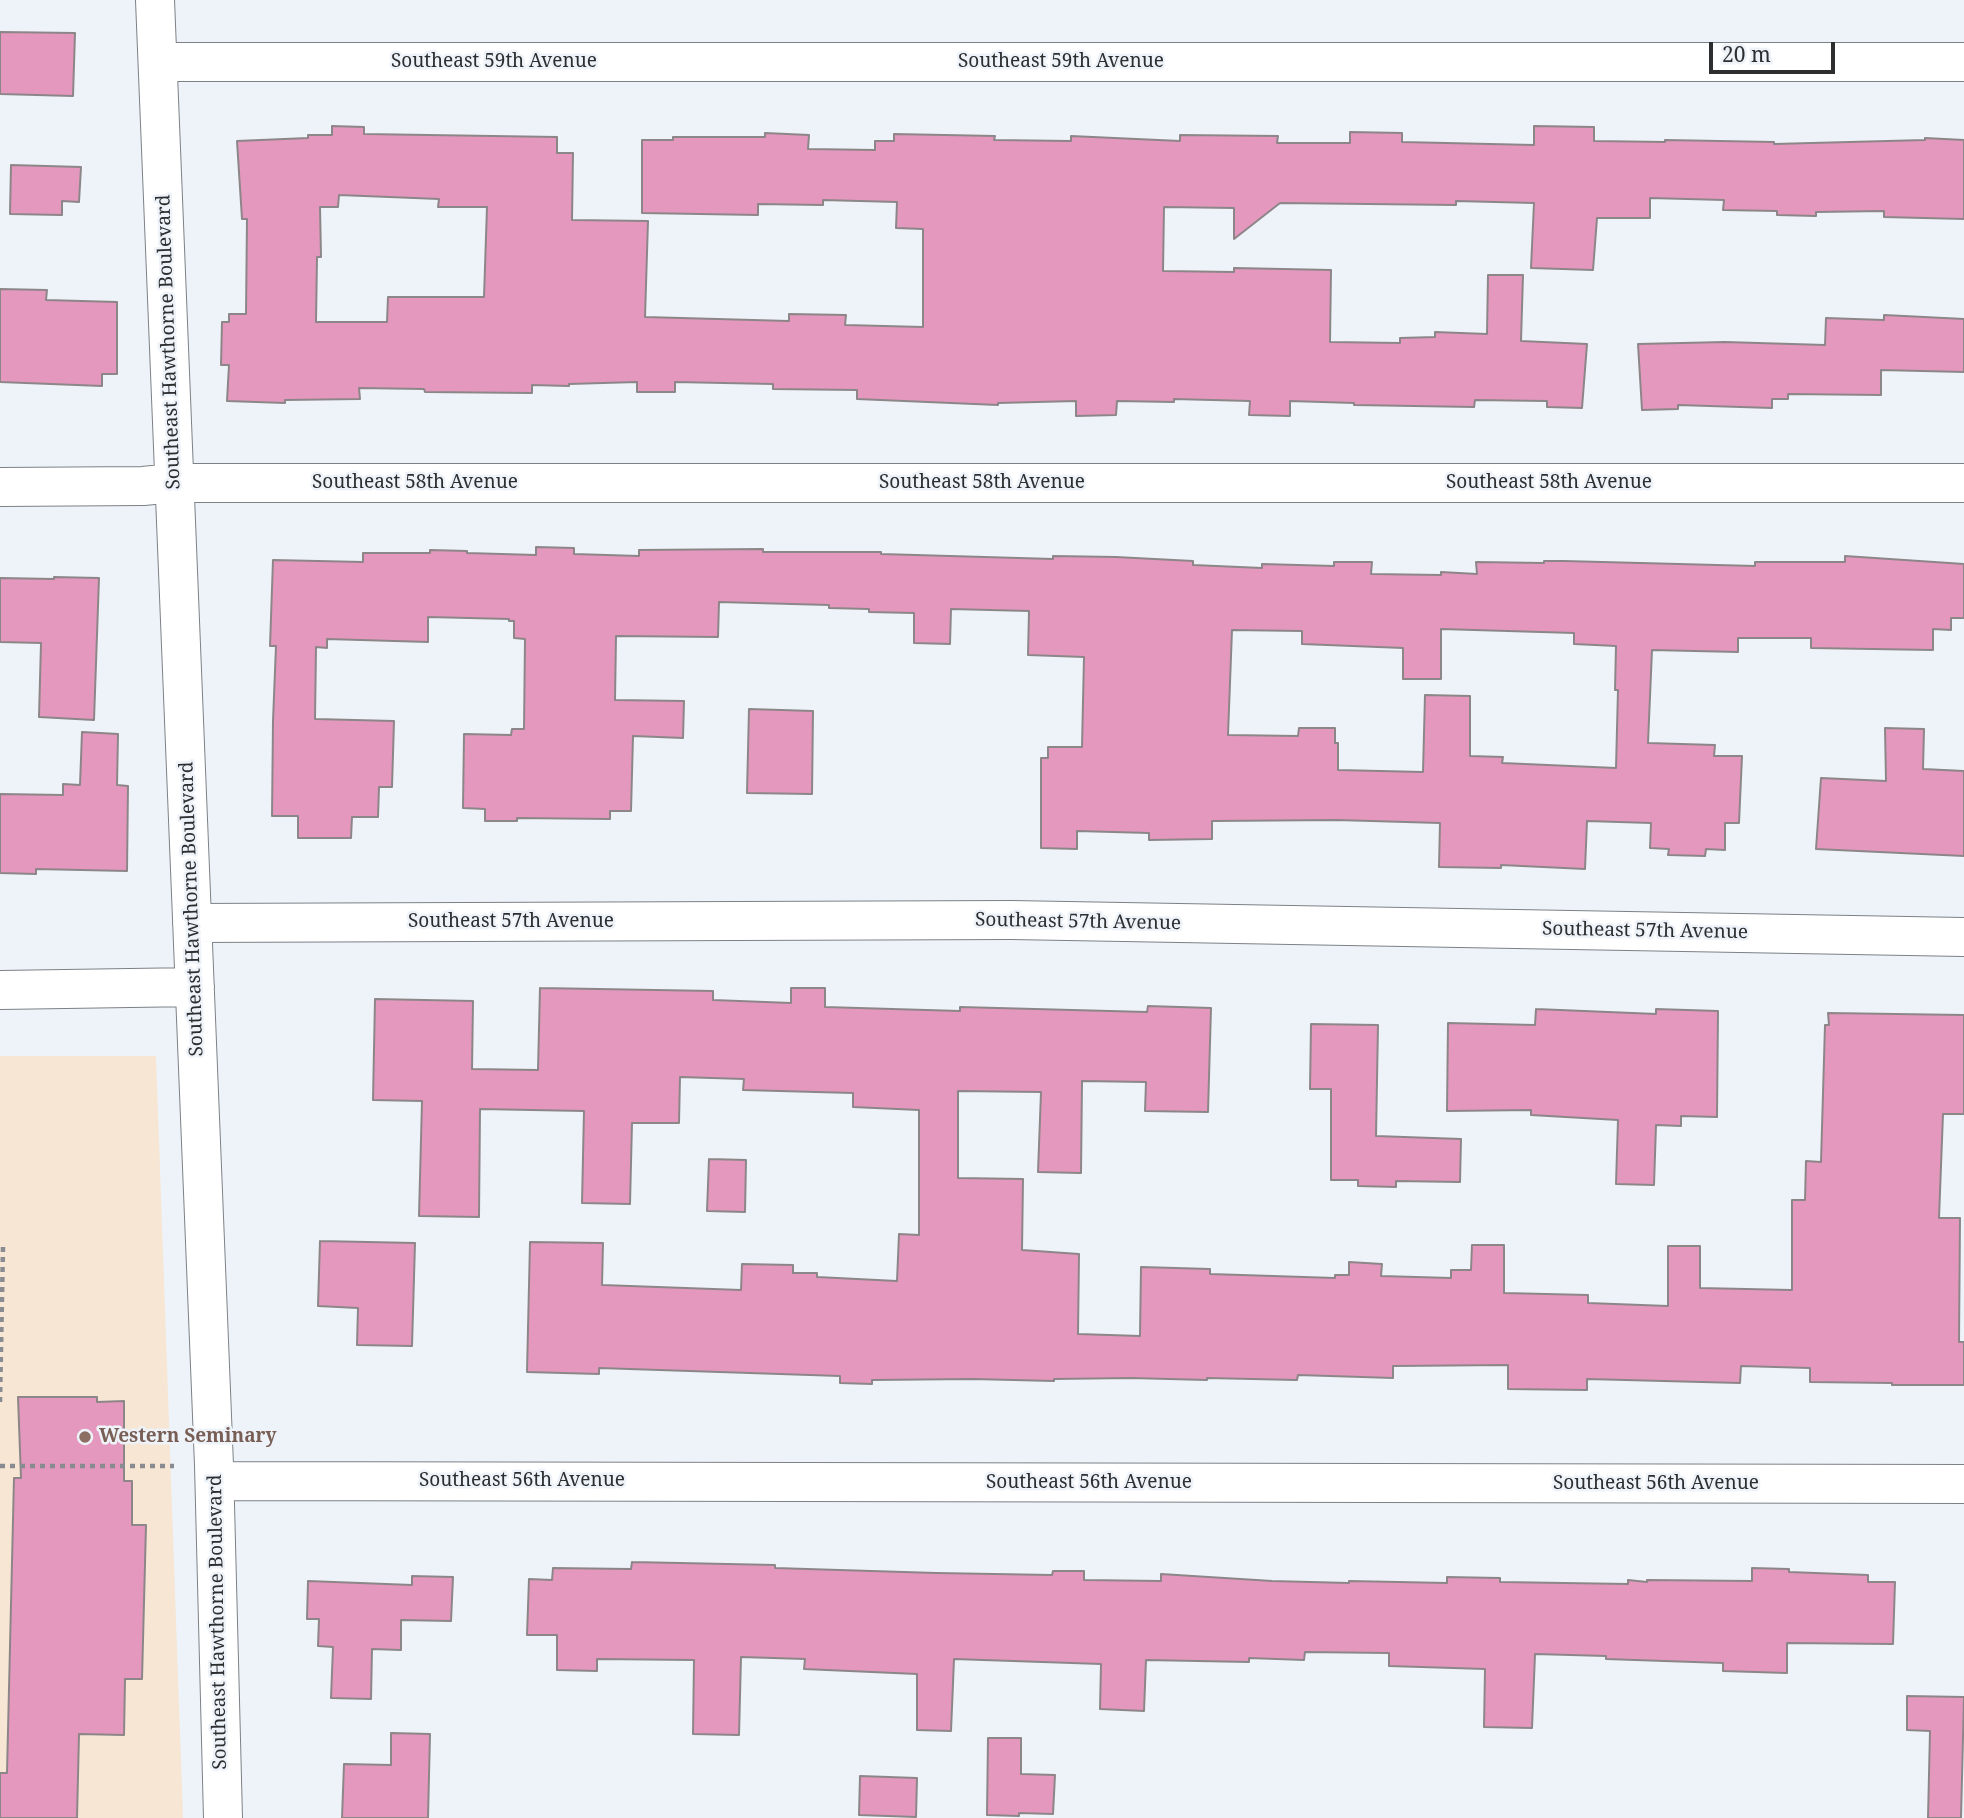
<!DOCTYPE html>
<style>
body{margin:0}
#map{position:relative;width:1964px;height:1818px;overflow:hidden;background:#eef3f9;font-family:"Noto Serif",serif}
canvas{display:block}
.scale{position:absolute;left:1709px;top:42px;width:126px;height:32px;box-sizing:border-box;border:4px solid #2c2e30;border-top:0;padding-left:9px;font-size:21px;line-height:24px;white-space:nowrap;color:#2c2e30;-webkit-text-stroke:5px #eef3f9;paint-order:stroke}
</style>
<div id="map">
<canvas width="1964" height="1818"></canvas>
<div class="scale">20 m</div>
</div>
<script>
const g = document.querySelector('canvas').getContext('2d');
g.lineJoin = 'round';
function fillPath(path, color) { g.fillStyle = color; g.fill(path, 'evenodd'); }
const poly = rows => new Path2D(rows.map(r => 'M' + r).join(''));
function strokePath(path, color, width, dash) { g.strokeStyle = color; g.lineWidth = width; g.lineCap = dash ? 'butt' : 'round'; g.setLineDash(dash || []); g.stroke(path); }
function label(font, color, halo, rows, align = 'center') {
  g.font = font + ' "Noto Serif",serif'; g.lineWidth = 5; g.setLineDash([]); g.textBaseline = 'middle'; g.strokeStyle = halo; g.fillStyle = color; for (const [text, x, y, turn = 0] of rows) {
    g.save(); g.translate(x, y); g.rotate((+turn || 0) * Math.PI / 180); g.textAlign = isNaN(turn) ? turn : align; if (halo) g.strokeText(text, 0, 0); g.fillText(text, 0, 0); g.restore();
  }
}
const education = poly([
 [0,1056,156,1056,183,1818,0,1818]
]);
const building = poly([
 [0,32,75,33,73,96,0,94,0,32],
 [332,126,364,127,364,134,557,137,557,153,573,153,572,220,648,221,645,317,789,321,789,314,846,315,845,325,923,327,923,229,896,228,897,202,823,200,823,205,758,204,758,215,642,213,642,140,673,140,673,137,765,137,765,133,809,135,808,149,875,150,875,141,894,141,894,134,995,136,994,140,1071,141,1071,136,1180,141,1180,135,1278,136,1277,143,1350,143,1350,132,1402,133,1402,142,1534,145,1534,126,1594,127,1594,141,1665,142,1665,140,1774,142,1774,144,1925,140,1925,138,1964,140,1964,219,1884,217,1884,211,1816,212,1816,216,1777,215,1777,211,1723,210,1724,200,1650,198,1650,218,1597,218,1593,270,1531,268,1534,203,1456,201,1456,205,1280,203,1234,239,1234,208,1164,207,1163,271,1234,272,1234,268,1331,270,1330,342,1400,343,1400,338,1435,337,1435,332,1487,334,1488,275,1523,275,1521,341,1587,344,1582,408,1547,407,1547,401,1475,400,1474,407,1354,405,1354,403,1290,401,1290,416,1249,415,1250,401,1174,399,1174,402,1117,401,1116,415,1076,416,1076,401,998,403,998,405,857,399,857,390,773,389,773,384,675,382,675,392,637,392,637,382,569,384,569,386,532,385,532,393,425,392,424,389,359,388,360,399,285,400,285,403,227,401,229,365,221,365,222,322,229,322,229,314,246,314,247,219,242,219,237,141,308,138,308,135,332,135,332,126],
 [339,195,439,199,438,207,487,207,484,297,388,297,387,322,316,322,317,257,321,257,320,207,338,207,339,195],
 [11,165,81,167,79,202,62,201,62,215,10,214,11,165],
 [0,289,47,290,46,300,117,302,117,374,102,374,102,386,0,382,0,289],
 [1884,315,1964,319,1964,372,1881,370,1881,395,1788,394,1788,399,1772,399,1772,408,1678,405,1678,409,1642,410,1638,344,1725,342,1825,345,1826,318,1884,320,1884,315],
 [536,547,574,548,574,554,639,556,639,550,763,549,763,552,881,552,881,554,1053,559,1053,556,1116,557,1193,561,1193,565,1262,568,1262,564,1334,566,1334,562,1372,562,1371,574,1441,575,1441,572,1477,574,1476,562,1544,563,1544,561,1564,561,1755,566,1755,562,1845,562,1845,556,1964,564,1964,618,1951,618,1951,630,1933,629,1933,650,1811,648,1811,638,1738,638,1738,652,1652,650,1648,743,1715,745,1714,756,1742,756,1739,823,1725,823,1725,850,1706,849,1705,856,1668,855,1669,849,1650,848,1651,823,1587,821,1585,869,1501,865,1501,868,1439,867,1440,823,1337,820,1212,821,1212,839,1149,840,1149,833,1077,831,1077,849,1041,848,1041,758,1048,758,1048,747,1082,747,1084,657,1028,655,1029,611,951,609,950,644,914,643,914,613,869,612,869,609,829,608,829,605,719,602,718,637,616,636,615,700,684,701,683,738,633,736,631,811,610,811,610,819,517,818,517,821,485,821,485,809,463,808,464,734,511,735,512,729,524,729,525,639,514,638,514,621,509,621,509,619,428,617,428,642,327,639,327,648,316,647,315,719,394,721,392,787,379,787,378,817,352,817,351,838,298,838,298,816,272,816,273,721,276,646,270,646,273,560,363,562,363,553,430,553,430,550,467,551,467,553,536,555,536,547],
 [1441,629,1574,633,1574,644,1616,646,1615,690,1618,690,1616,768,1502,763,1503,757,1470,756,1470,696,1425,695,1423,772,1338,770,1338,743,1335,743,1335,728,1299,728,1298,736,1228,735,1232,630,1302,631,1302,644,1403,648,1403,679,1441,679,1441,629],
 [54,577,99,578,94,720,39,717,41,643,0,642,0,578,54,579,54,577],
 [749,709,813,711,812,794,747,793,749,709],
 [1885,728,1924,729,1923,769,1964,771,1964,856,1816,849,1821,778,1886,781,1885,728],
 [82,732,118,734,117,785,128,786,127,871,36,869,36,874,0,873,0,794,63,795,63,784,80,785,82,732],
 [540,988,713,991,713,1000,791,1003,791,988,825,988,825,1007,960,1011,960,1007,1147,1012,1148,1006,1211,1008,1208,1112,1145,1111,1146,1082,1082,1081,1081,1173,1038,1172,1041,1092,958,1091,958,1178,1023,1179,1022,1250,1079,1254,1078,1334,1140,1336,1141,1267,1210,1269,1210,1274,1335,1278,1335,1275,1349,1275,1349,1262,1382,1264,1381,1276,1451,1278,1451,1270,1471,1270,1472,1245,1504,1245,1504,1293,1588,1295,1588,1303,1668,1306,1668,1246,1700,1246,1700,1288,1792,1290,1792,1200,1805,1200,1806,1161,1821,1162,1825,1025,1829,1025,1828,1013,1964,1015,1964,1114,1943,1114,1939,1218,1960,1218,1959,1342,1964,1342,1964,1385,1892,1385,1892,1383,1810,1382,1810,1368,1741,1366,1740,1383,1587,1379,1587,1390,1508,1389,1508,1365,1393,1366,1393,1378,1298,1375,1297,1380,1207,1378,1207,1380,1131,1378,1054,1379,1054,1381,973,1379,872,1380,872,1384,840,1383,840,1376,599,1368,599,1374,527,1372,530,1242,603,1243,602,1285,741,1290,742,1264,793,1265,793,1273,817,1273,817,1277,897,1281,899,1234,919,1235,919,1110,853,1107,853,1093,743,1090,744,1079,680,1077,679,1123,632,1123,630,1204,582,1203,584,1111,480,1109,479,1217,419,1216,422,1101,373,1100,375,999,473,1001,472,1069,538,1070,540,988],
 [1536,1009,1656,1014,1656,1009,1718,1011,1717,1117,1681,1116,1681,1126,1656,1125,1654,1185,1616,1184,1618,1120,1531,1115,1531,1110,1447,1111,1448,1023,1535,1025,1536,1009],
 [1311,1024,1378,1025,1376,1136,1461,1139,1460,1182,1396,1181,1396,1187,1358,1186,1358,1180,1331,1180,1331,1089,1310,1089,1311,1024],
 [709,1159,746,1160,745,1212,707,1211,709,1159],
 [320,1241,415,1243,412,1346,357,1345,358,1308,318,1306,320,1241],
 [18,1397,97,1397,97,1402,124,1401,124,1481,132,1481,132,1525,146,1525,142,1679,125,1679,124,1735,79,1734,77,1818,0,1818,0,1773,7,1773,14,1478,21,1478,18,1397],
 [632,1562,775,1565,775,1568,936,1573,1052,1575,1053,1571,1084,1571,1084,1580,1161,1581,1161,1574,1272,1581,1349,1583,1349,1581,1447,1583,1447,1577,1500,1578,1500,1582,1628,1584,1628,1580,1647,1582,1647,1580,1752,1581,1752,1568,1789,1569,1789,1572,1868,1575,1868,1582,1895,1582,1893,1644,1787,1643,1787,1673,1723,1671,1723,1663,1606,1659,1606,1656,1535,1654,1532,1728,1484,1727,1485,1669,1389,1666,1389,1653,1305,1652,1304,1660,1249,1658,1249,1662,1146,1660,1144,1711,1100,1709,1101,1664,954,1659,951,1731,917,1730,917,1674,804,1669,805,1659,741,1657,739,1735,693,1734,694,1660,597,1659,597,1671,557,1670,557,1635,527,1635,529,1579,552,1580,553,1568,631,1569,632,1562],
 [412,1576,453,1577,451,1621,401,1620,401,1650,372,1649,371,1699,331,1698,333,1647,318,1646,319,1619,307,1619,308,1581,412,1585,412,1576],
 [1907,1696,1964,1697,1961,1818,1928,1818,1930,1731,1907,1730,1907,1696],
 [391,1733,430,1734,428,1818,342,1818,344,1764,391,1765,391,1733],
 [988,1738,1021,1738,1021,1774,1055,1775,1053,1814,1019,1813,1019,1816,987,1815,988,1738],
 [860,1776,917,1778,916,1817,859,1815,860,1776]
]);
const path = poly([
 [0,1402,3,1247],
 [0,1466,174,1466]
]);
const minor = poly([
 [155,0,214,1465,223,1818],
 [158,62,1964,62],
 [0,487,143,486,174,483,1964,483],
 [192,923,1011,920,1964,937],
 [0,990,195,987],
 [215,1481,1964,1484]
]);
const markers = [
 [85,1437,7,"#8d6e63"]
];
const streetNames = [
 ["Southeast 59th Avenue",494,62],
 ["Southeast 59th Avenue",1061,62],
 ["Southeast Hawthorne Boulevard",169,342,-92],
 ["Southeast 58th Avenue",415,483],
 ["Southeast 58th Avenue",982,483],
 ["Southeast 58th Avenue",1549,483],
 ["Southeast Hawthorne Boulevard",192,909,-92],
 ["Southeast 57th Avenue",511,922],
 ["Southeast 57th Avenue",1078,922,1],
 ["Southeast 57th Avenue",1645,931,1],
 ["Southeast 56th Avenue",522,1481],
 ["Southeast 56th Avenue",1089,1483],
 ["Southeast 56th Avenue",1656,1484],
 ["Southeast Hawthorne Boulevard",218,1622,-91]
];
const educationNames = [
 ["Western Seminary",99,1437]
];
fillPath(education, '#f6e6d3');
fillPath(building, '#e598bd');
strokePath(building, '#8d8689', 2);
strokePath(minor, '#7c8186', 40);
strokePath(path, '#888b8f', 4.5, [5, 5]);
strokePath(minor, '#fff', 38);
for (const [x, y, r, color] of markers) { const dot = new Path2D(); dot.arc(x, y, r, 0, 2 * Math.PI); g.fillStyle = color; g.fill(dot); strokePath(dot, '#eef3f9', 2.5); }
label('19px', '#2c2e30', '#eef3f9', streetNames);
label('bold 19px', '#785e54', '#eef3f9', educationNames, 'left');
</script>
